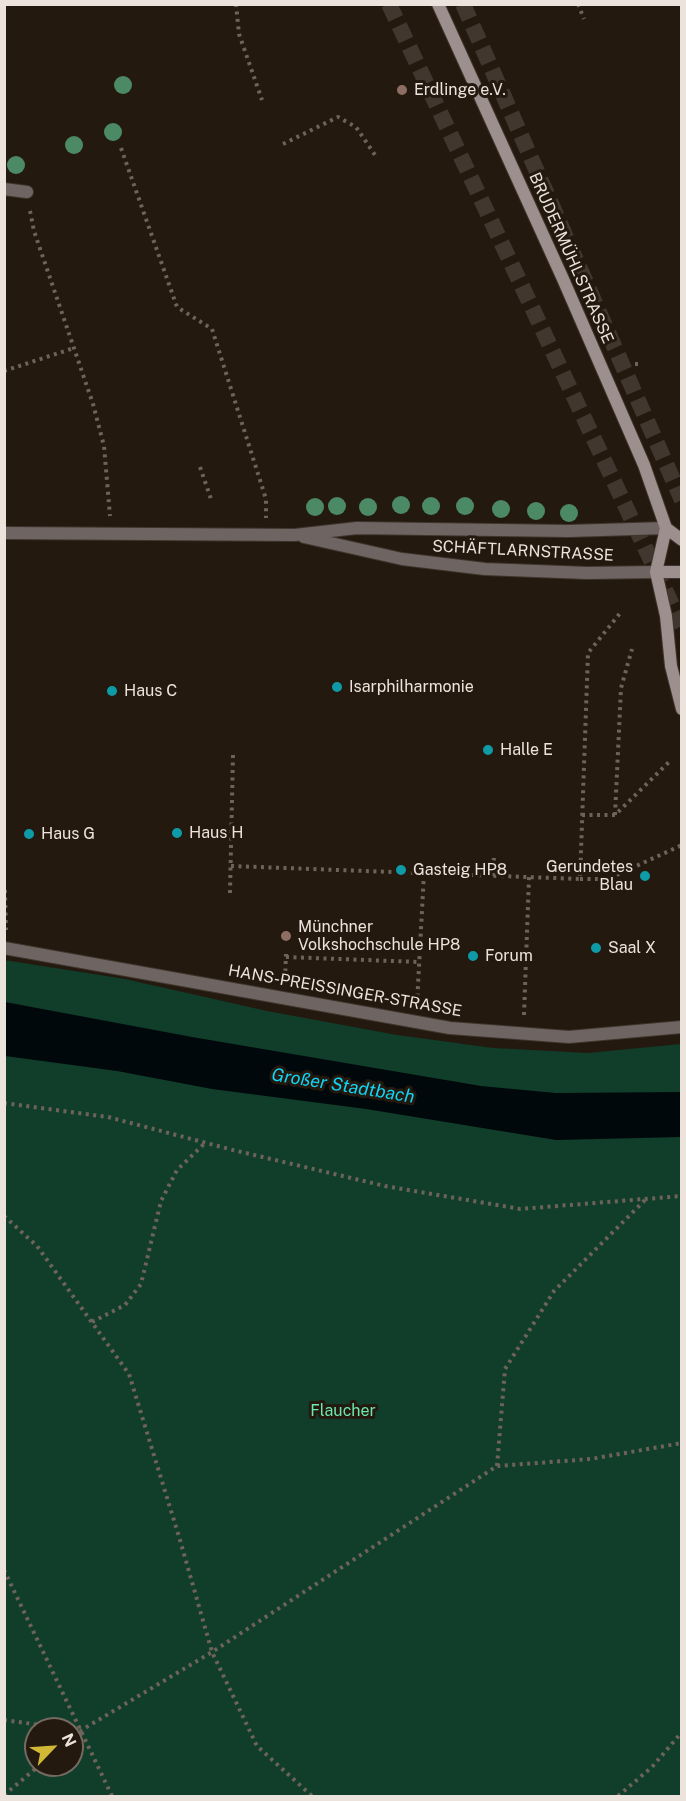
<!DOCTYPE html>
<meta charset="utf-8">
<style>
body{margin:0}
#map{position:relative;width:686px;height:1801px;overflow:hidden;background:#24190f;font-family:"Public Sans",sans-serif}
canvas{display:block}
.frame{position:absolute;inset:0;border:6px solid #ece3dc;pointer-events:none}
.north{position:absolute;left:24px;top:1717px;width:60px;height:60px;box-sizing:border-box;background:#24190f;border:2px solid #746a61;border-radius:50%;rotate:65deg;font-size:16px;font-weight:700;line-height:24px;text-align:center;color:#ece3dc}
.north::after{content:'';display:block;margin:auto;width:21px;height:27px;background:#d1b736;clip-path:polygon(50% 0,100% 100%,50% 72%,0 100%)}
</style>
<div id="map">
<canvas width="686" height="1801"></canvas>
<div class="frame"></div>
<div class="north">N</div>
</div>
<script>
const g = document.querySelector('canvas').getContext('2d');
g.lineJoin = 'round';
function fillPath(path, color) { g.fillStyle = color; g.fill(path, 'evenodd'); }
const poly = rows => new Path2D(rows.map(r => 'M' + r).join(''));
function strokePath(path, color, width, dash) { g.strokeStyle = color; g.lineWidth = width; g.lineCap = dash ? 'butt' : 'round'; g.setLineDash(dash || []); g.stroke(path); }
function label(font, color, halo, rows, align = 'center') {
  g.font = font + ' "Public Sans",sans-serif'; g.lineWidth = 6; g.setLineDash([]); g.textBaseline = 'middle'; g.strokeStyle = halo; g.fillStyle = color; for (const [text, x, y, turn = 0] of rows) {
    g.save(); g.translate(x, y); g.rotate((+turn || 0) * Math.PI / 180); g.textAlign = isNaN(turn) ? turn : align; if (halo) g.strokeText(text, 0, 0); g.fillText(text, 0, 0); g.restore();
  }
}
const green = poly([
 [4,960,125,979,267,1011,397,1035,493,1048,588,1053,681,1044,681,1796,5,1796],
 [36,1729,72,1729,72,1765,36,1765]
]);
const water = poly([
 [5,1002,192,1037,481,1086,556,1093,681,1092,681,1137,556,1140,366,1109,212,1089,117,1071,5,1056]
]);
const trunkTunnel = poly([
 [389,4,682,626],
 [463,4,682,500]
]);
const path = poly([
 [236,4,239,34,262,100],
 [578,4,584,19],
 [283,144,338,117,356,127,377,158],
 [121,148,177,307,212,329,266,499,266,518],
 [30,211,34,231,93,404,104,446,110,516],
 [635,364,638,364],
 [4,371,74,348],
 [200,467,211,499],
 [582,815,615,815,670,761],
 [615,815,621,688,632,649],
 [231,866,580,879,588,653,621,612],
 [493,876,494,856],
 [580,879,608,879,682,845],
 [5,890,6,930],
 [230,893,233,754],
 [286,957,419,962],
 [285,979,286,954],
 [417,1004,424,873],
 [524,1015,529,877],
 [4,1103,108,1117,233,1150,385,1186,520,1209,682,1196],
 [4,1216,37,1246,129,1374,180,1540,212,1652,257,1746,312,1796],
 [92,1322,125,1305,141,1284,161,1201,177,1170,205,1143],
 [497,1466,505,1369,554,1291,645,1200],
 [4,1570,112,1796],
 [4,1720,68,1729],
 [72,1730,80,1731,212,1652,497,1466,591,1459,682,1443],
 [72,1737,79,1731],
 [4,1795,40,1765],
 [618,1796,652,1767,682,1732]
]);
const minor = poly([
 [4,189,27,192],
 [4,948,450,1028,569,1037,682,1027]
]);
const tertiary = poly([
 [4,533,295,535,357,528,568,531,666,528],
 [304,537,402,559,485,569,587,573,656,572]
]);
const secondary = poly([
 [438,4,563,279,644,465,666,528,656,572,666,616,671,666,682,709],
 [666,528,682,540],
 [656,572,682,572]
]);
const trees = [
 [123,85],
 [113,132],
 [74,145],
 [16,165],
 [401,505],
 [337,506],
 [431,506],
 [465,506],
 [315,507],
 [368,507],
 [501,509],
 [536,511],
 [569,513]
];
const markers = [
 [402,90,6,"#8d6e63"],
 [337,687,6,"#0f9aa8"],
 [112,691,6,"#0f9aa8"],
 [488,750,6,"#0f9aa8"],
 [177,833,6,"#0f9aa8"],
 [29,834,6,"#0f9aa8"],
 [401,870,6,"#0f9aa8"],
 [645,876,6,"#0f9aa8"],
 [286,936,6,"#8d6e63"],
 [596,948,6,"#0f9aa8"],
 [473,956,6,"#0f9aa8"]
];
const poiNames = [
 ["Erdlinge e.V.",414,90],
 ["Isarphilharmonie",349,687],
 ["Haus C",124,691],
 ["Halle E",500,750],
 ["Haus H",189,833],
 ["Haus G",41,834],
 ["Gerundetes",633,867,"right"],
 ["Blau",633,885,"right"],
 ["Gasteig HP8",413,870],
 ["Münchner",298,927],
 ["Volkshochschule HP8",298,945],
 ["Saal X",608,948],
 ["Forum",485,956]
];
const streetNames = [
 ["BRUDERMÜHLSTRASSE",571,258,66],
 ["SCHÄFTLARNSTRASSE",523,551,3],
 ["HANS-PREISSINGER-STRASSE",345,991,10]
];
const parkNames = [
 ["Flaucher",343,1411]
];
const waterNames = [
 ["Großer Stadtbach",343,1086,9]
];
fillPath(green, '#103e2a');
fillPath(water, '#00080b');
strokePath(trunkTunnel, '#42372e', 16, [16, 8]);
strokePath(minor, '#40352c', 14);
strokePath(tertiary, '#40352c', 14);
strokePath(secondary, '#40352c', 14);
strokePath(path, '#6e635a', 4, [3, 4.5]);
strokePath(minor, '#6e6563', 12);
strokePath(tertiary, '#6e6563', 12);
strokePath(secondary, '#9d8f8d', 12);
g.fillStyle = '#4c8a66';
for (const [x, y] of trees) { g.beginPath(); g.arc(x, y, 9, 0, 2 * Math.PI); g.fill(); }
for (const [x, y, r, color] of markers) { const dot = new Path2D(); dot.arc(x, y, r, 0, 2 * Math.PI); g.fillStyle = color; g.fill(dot); strokePath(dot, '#24190f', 2); }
label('16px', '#ece3dc', '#24190f', poiNames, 'left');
label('16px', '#ece3dc', '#24190f', streetNames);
label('16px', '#6ce7ad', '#24190f', parkNames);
label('italic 18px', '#10d4f5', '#24190f', waterNames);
</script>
